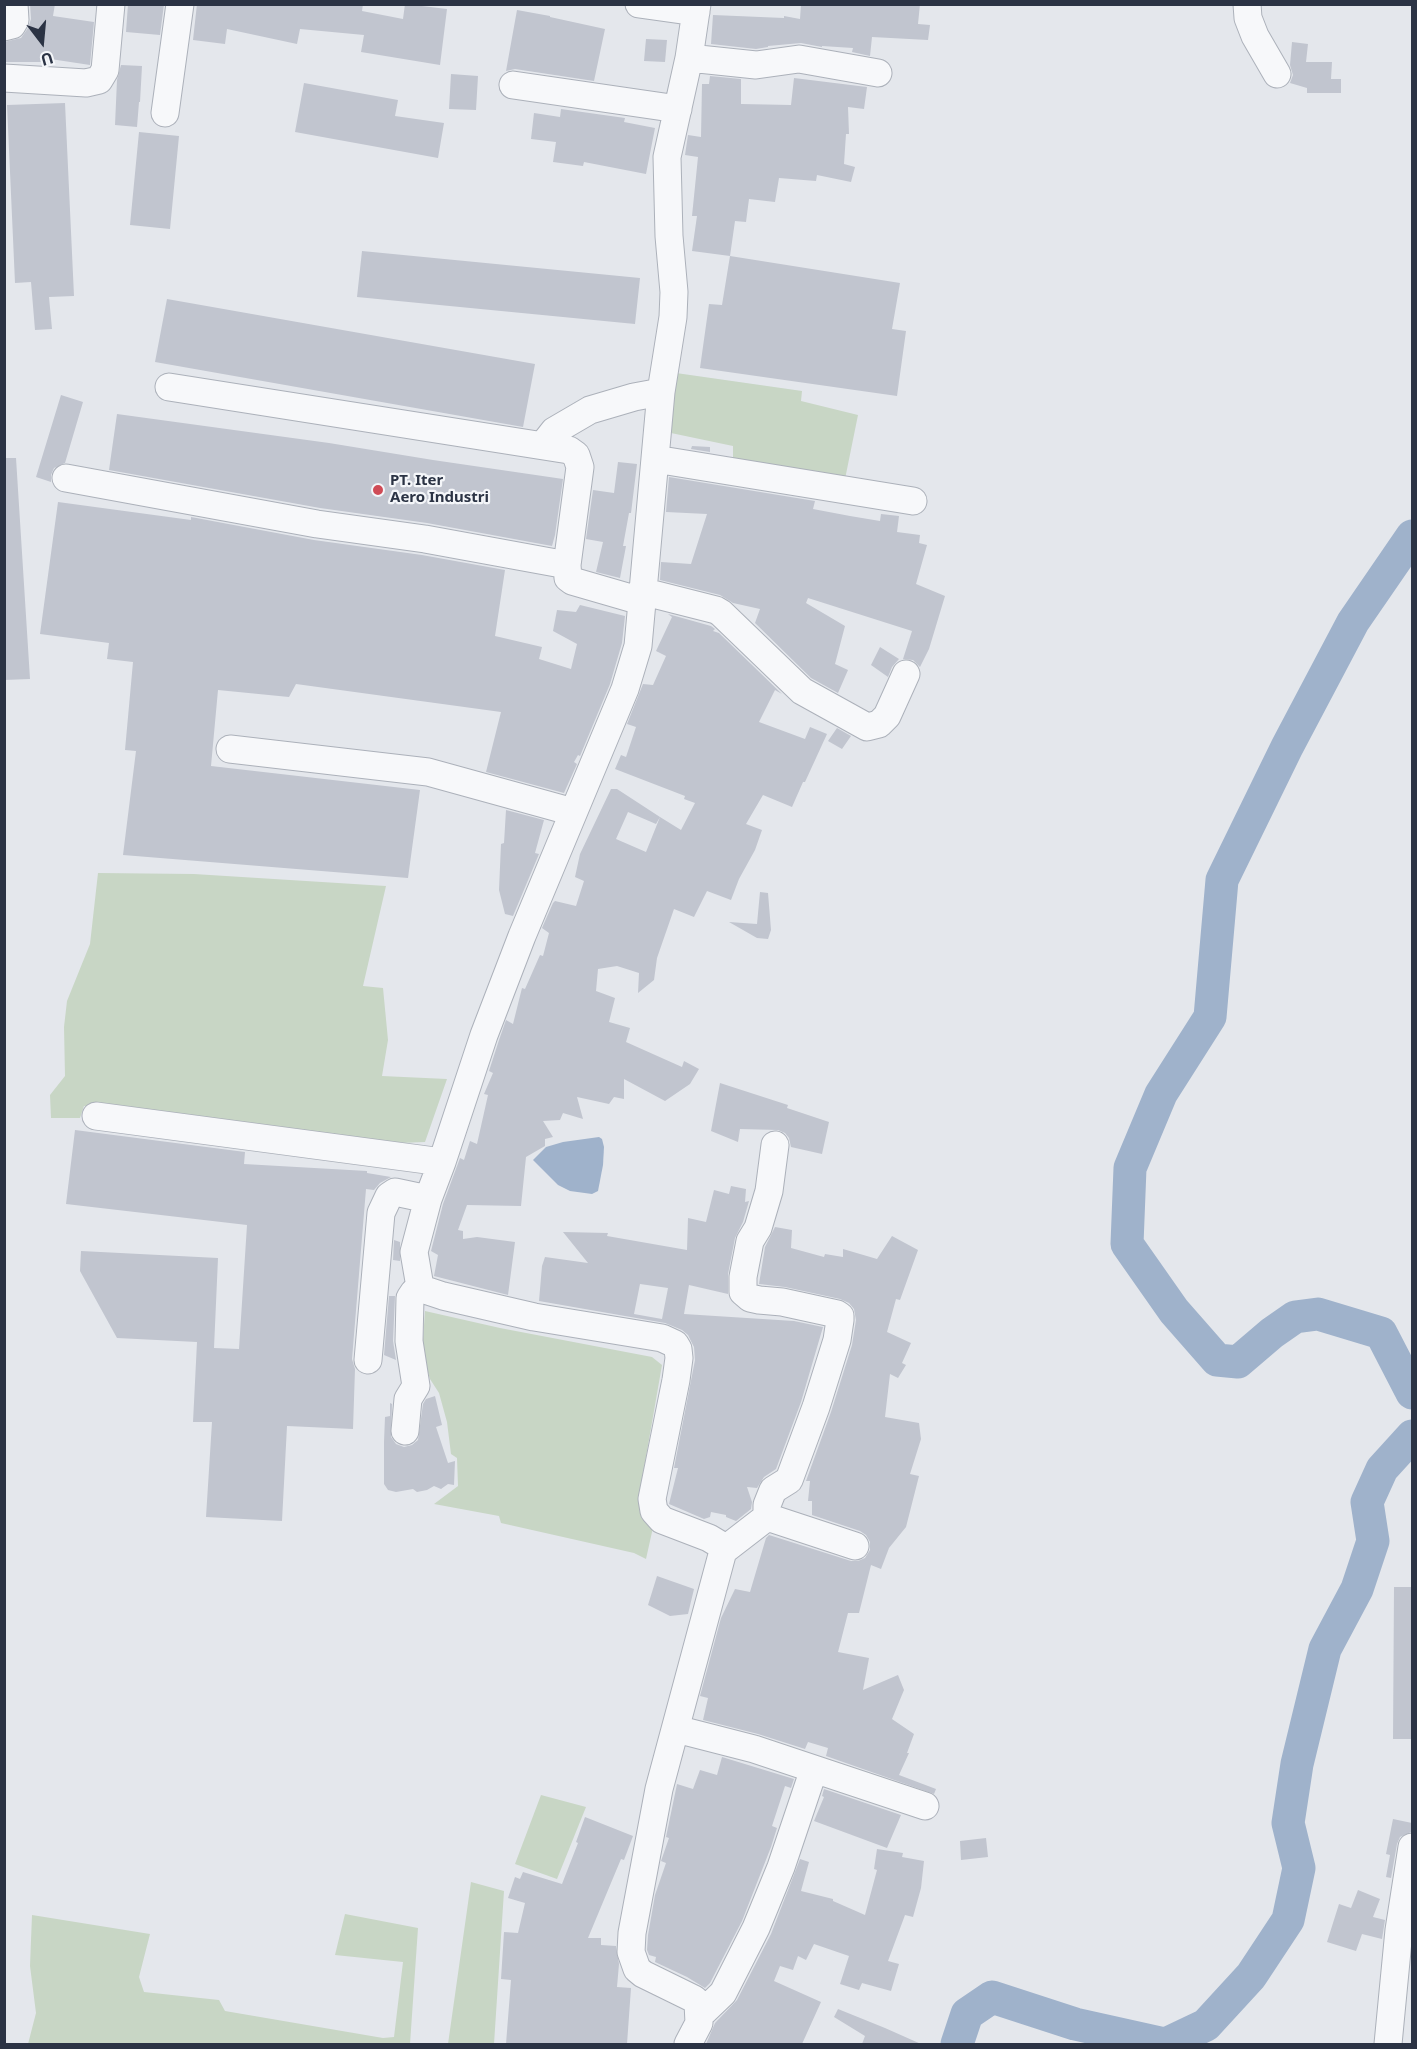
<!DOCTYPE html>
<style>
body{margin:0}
#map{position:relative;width:1417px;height:2049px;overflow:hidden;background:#e4e7ec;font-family:"Noto Sans",sans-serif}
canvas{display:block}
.frame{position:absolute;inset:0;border:6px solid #2b3344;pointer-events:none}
.north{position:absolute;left:12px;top:12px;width:60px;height:60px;-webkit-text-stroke:4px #f4f6f9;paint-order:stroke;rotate:164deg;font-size:16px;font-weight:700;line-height:24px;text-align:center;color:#2b3344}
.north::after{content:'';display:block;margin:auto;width:21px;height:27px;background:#2b3344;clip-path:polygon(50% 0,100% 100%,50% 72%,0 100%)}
</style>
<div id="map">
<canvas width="1417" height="2049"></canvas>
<div class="frame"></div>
<div class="north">U</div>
</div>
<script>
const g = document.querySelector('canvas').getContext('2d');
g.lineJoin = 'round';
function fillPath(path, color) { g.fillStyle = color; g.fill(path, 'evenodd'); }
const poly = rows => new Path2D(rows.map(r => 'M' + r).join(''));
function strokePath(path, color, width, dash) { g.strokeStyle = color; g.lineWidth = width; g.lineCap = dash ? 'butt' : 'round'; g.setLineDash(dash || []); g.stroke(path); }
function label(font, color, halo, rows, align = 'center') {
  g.font = font + ' "Noto Sans",sans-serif'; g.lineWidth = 4.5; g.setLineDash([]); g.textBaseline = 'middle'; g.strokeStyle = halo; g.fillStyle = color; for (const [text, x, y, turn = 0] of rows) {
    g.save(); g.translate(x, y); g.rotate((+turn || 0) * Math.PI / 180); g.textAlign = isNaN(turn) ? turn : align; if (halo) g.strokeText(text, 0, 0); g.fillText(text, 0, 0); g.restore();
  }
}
const green = poly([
 [676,373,802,391,801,401,858,415,844,484,733,466,733,446,671,433],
 [98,873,194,874,386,886,363,986,383,988,388,1040,382,1076,447,1079,425,1142,373,1144,84,1106,80,1118,51,1118,50,1095,65,1076,64,1027,67,1001,90,944],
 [425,1311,500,1328,652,1357,662,1365,639,1497,640,1512,654,1523,646,1559,634,1553,501,1523,499,1516,434,1504,458,1486,457,1458,451,1454,447,1422,439,1393,430,1379,422,1354],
 [541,1795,586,1807,557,1879,515,1864],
 [471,1882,504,1891,494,2044,448,2044],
 [345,1914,418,1928,410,2044,28,2044,36,2013,30,1966,32,1915,150,1934,139,1977,144,1992,219,2000,225,2011,383,2038,394,2037,403,1962,335,1955]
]);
const water = poly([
 [599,1137,602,1139,604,1147,603,1165,598,1191,592,1194,570,1191,558,1185,533,1160,546,1147,563,1142]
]);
const river = poly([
 [1412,536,1353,622,1287,747,1222,880,1210,1017,1161,1094,1130,1168,1127,1244,1174,1311,1217,1360,1238,1362,1272,1333,1295,1317,1318,1314,1381,1333,1412,1393],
 [957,2044,967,2014,992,1997,1075,2024,1165,2044],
 [1166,2044,1206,2025,1251,1976,1288,1920,1299,1868,1288,1823,1297,1764,1325,1649,1357,1589,1373,1541,1367,1502,1382,1469,1412,1436]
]);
const building = poly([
 [30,4,55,4,53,16,94,22,90,65,44,58,44,62,4,62,4,42,21,38,28,28,31,19],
 [128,4,164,4,160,35,126,32],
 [197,4,363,4,362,11,403,19,405,4,447,9,440,65,361,52,364,35,300,29,297,44,227,29,225,44,193,40],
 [801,4,920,4,918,24,930,25,928,40,872,37,870,56,852,52,853,48,822,46,822,47,801,43,768,46,768,47,756,49,711,44,713,15,784,18,784,16,800,19],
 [517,10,550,16,550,17,605,29,594,81,515,69,506,71],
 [646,39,667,40,665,62,644,61],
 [1292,42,1308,44,1306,62,1332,62,1331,79,1341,79,1341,93,1307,93,1307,88,1290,83,1293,75,1290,65],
 [121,65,142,66,140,102,139,102,137,127,115,125,117,80],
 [451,74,478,76,476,110,449,109],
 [710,76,741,79,741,104,791,105,794,78,867,87,864,109,848,107,849,134,846,134,844,164,855,167,851,182,817,175,816,181,779,178,775,202,749,199,746,222,735,221,730,256,692,251,697,216,692,216,698,157,685,155,688,135,701,137,702,84,709,84],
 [304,83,398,100,395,116,444,123,438,158,295,132],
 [65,103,74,296,49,297,52,329,35,330,31,282,15,283,7,105],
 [561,109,625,118,624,122,655,128,646,174,584,162,583,166,553,162,556,142,531,139,534,113,560,117],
 [139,132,179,136,170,229,130,225],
 [362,251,640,278,635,324,357,297],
 [730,256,900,283,892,329,906,331,897,396,700,368,709,304,722,305],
 [167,299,535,364,523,427,155,362],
 [61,395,83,402,65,463,54,468,51,475,51,482,36,477],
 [117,414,329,443,433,460,563,479,555,535,552,546,427,523,320,508,109,470],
 [692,446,710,447,710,452,691,449],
 [4,458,16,458,30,679,4,680],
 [618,462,637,464,631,513,629,513,623,546,626,546,620,578,596,572,603,542,586,539,593,490,614,493],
 [669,477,815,501,813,509,850,516,880,521,881,514,899,516,897,532,920,535,919,543,927,545,916,584,945,596,929,649,920,667,913,660,903,659,912,631,808,598,806,603,845,626,835,664,848,670,838,693,811,678,755,623,760,609,733,603,720,595,660,580,661,562,691,564,707,514,666,512],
 [58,502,191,520,191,517,314,540,422,555,505,570,495,636,542,647,539,659,571,669,577,644,553,631,557,610,576,612,580,605,625,616,622,643,610,684,580,756,578,755,574,762,577,764,564,793,486,772,501,712,296,684,289,697,218,690,211,766,420,790,408,878,123,855,136,751,125,750,133,662,107,659,109,643,40,634],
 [668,614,711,626,715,629,713,631,719,633,782,694,775,690,759,722,805,739,810,727,827,734,805,782,803,782,792,807,763,795,746,824,762,830,755,850,739,879,731,900,707,891,694,917,674,909,657,958,654,980,638,993,639,973,617,966,598,969,596,991,615,998,609,1022,630,1028,626,1042,682,1067,684,1061,699,1069,690,1084,665,1101,624,1079,624,1099,614,1097,609,1104,577,1097,583,1119,563,1113,560,1120,543,1121,553,1137,545,1139,545,1146,526,1157,521,1206,467,1205,458,1230,463,1231,463,1239,477,1237,515,1242,508,1295,434,1276,438,1255,431,1251,443,1204,460,1158,464,1160,470,1141,477,1144,488,1095,484,1094,493,1073,489,1071,499,1040,506,1020,513,1024,522,988,525,989,540,955,543,956,549,933,542,928,553,903,555,901,576,906,584,881,575,877,580,854,611,789,617,789,660,817,656,824,628,812,616,839,646,852,660,817,681,830,695,803,684,799,685,796,615,769,621,755,626,757,636,727,627,724,643,684,653,685,666,656,656,651,672,617],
 [880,647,899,659,892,667,888,677,871,665],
 [837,728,851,736,842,749,828,741],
 [506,810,544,820,535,853,539,854,513,916,505,914,499,890,501,844,504,843],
 [760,892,768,893,771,930,768,939,757,938,729,922,757,924],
 [720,1083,788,1105,787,1108,829,1122,822,1154,791,1147,789,1138,785,1133,778,1130,740,1129,738,1142,711,1131],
 [75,1130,245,1152,244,1164,367,1171,367,1173,391,1177,380,1183,374,1190,366,1189,352,1359,355,1369,353,1429,287,1426,282,1521,206,1517,212,1422,193,1422,197,1342,117,1338,80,1271,81,1251,218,1258,214,1348,239,1349,247,1225,66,1204],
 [731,1186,746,1189,745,1202,749,1201,743,1222,735,1238,728,1274,728,1294,689,1285,684,1314,794,1321,823,1327,801,1402,776,1469,764,1477,757,1488,747,1487,752,1502,751,1509,736,1521,726,1517,726,1515,711,1512,710,1517,704,1519,669,1504,678,1468,674,1468,695,1360,694,1347,688,1335,682,1330,665,1323,539,1301,542,1266,545,1257,588,1263,563,1232,608,1233,607,1236,687,1250,688,1218,706,1222,714,1190,729,1194],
 [640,1284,668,1288,662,1319,634,1314],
 [775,1227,792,1230,791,1248,824,1257,825,1254,843,1257,843,1249,877,1259,892,1236,918,1250,900,1300,896,1299,887,1332,911,1343,902,1363,906,1365,898,1378,890,1374,885,1417,919,1423,921,1439,910,1474,919,1476,906,1527,889,1548,881,1569,871,1565,859,1613,848,1613,838,1652,869,1658,863,1690,898,1675,904,1690,892,1719,914,1734,907,1753,909,1753,899,1775,936,1789,934,1794,826,1756,828,1748,808,1742,805,1749,758,1734,703,1720,708,1698,700,1696,721,1618,735,1589,750,1592,766,1538,769,1535,851,1561,858,1561,865,1558,870,1550,870,1542,866,1535,860,1531,812,1515,812,1501,808,1501,810,1481,806,1481,831,1412,852,1345,856,1320,854,1309,849,1303,840,1299,785,1287,759,1284,765,1247],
 [394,1240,400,1242,400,1261,393,1260],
 [389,1296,395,1296,393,1341,396,1360,384,1355],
 [435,1396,442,1425,436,1427,448,1463,455,1461,454,1485,448,1484,441,1489,434,1486,427,1490,417,1492,413,1489,396,1492,388,1490,384,1484,384,1442,385,1417,390,1416,390,1403,392,1404,391,1437,396,1444,404,1447,412,1445,418,1440,423,1404,426,1399],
 [657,1576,694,1589,688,1614,670,1616,648,1605],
 [1394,1587,1413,1587,1413,1739,1393,1739],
 [722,1757,794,1779,791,1788,785,1786,772,1826,777,1828,771,1847,742,1921,710,1983,705,1988,687,1977,655,1962,656,1957,649,1955,647,1950,648,1935,655,1895,666,1863,661,1861,669,1838,666,1837,677,1784,693,1789,700,1770,717,1775],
 [824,1789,901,1815,887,1848,814,1821,824,1797,822,1796],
 [585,1817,633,1836,624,1860,621,1859,588,1938,601,1938,601,1945,616,1946,619,1964,617,1987,631,1988,627,2044,506,2044,511,1980,501,1979,504,1932,518,1933,525,1903,508,1898,515,1877,520,1879,523,1872,562,1884,578,1843,576,1842],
 [1393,1819,1412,1823,1411,1832,1400,1837,1397,1844,1391,1878,1386,1877,1390,1855,1386,1854],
 [986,1838,988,1857,961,1860,960,1841],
 [877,1849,903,1853,902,1857,924,1861,921,1888,913,1917,905,1915,888,1961,899,1964,891,1991,862,1983,859,1990,840,1984,849,1956,814,1944,806,1960,798,1956,793,1970,780,1966,774,1981,821,2002,802,2044,706,2044,715,2023,737,2000,771,1934,800,1859,809,1862,801,1891,833,1899,833,1901,865,1915,877,1870,874,1869],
 [1358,1890,1380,1899,1373,1917,1385,1920,1382,1939,1362,1934,1356,1951,1327,1942,1339,1904,1351,1908],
 [838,2009,885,2028,921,2044,862,2044,865,2036,834,2017]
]);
const minor = poly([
 [639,4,696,12],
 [1247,4,1248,18,1255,36,1277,74],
 [4,27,12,25,15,20,14,4],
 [689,58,756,65,799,59,878,73],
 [4,78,86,83,99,80,105,70,111,4],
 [513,85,678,109],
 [165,113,180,4],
 [169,387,569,450,576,455,580,467,567,565,568,578,572,581,641,601],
 [543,445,554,431,590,410,634,397,661,392],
 [655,459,913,501],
 [66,478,317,524,425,539,567,565],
 [641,591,716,610,721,613,802,691,867,727,879,724,887,716,906,674],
 [230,749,428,772,573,812],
 [96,1116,442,1162],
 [422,1289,419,1281,414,1252,428,1199,442,1162,484,1035,522,936,625,689,638,646,661,392,673,317,674,292,669,236,667,157,689,58,697,4],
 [368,1360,381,1213,389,1196,395,1192,428,1199],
 [405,1431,408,1399,416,1386,409,1341,410,1298,414,1292,422,1289,443,1296,534,1317,662,1338,675,1344,678,1349,679,1358,676,1380,652,1499,654,1511,662,1520,709,1538,719,1544,723,1551,659,1789,632,1933,631,1952,637,1969,643,1974,694,1999,698,2003,699,2023,688,2044],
 [767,1517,855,1546],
 [723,1551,767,1517,767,1505,773,1490,789,1480,816,1407,837,1340,840,1320,840,1316,837,1314,782,1302,759,1300,750,1298,743,1292,743,1277,750,1241,758,1228,769,1191,775,1145],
 [676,1729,754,1749,925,1806],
 [700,2015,723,1993,756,1928,781,1867,814,1769],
 [1388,2044,1399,1930,1412,1847]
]);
const markers = [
 [378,490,6,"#cf4b56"]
];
const poiNames = [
 ["PT. Iter",390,481],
 ["Aero Industri",390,498]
];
fillPath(green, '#c8d6c5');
fillPath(water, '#9fb2cb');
strokePath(river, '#9fb2cb', 33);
fillPath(building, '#c1c5cf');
strokePath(minor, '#acb1ba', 29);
strokePath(minor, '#f7f8fa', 27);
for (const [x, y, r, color] of markers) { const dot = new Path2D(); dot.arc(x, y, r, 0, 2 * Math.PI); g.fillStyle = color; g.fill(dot); strokePath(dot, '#f4f6f9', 2); }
label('bold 15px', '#2b3344', '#f4f6f9', poiNames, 'left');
</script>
